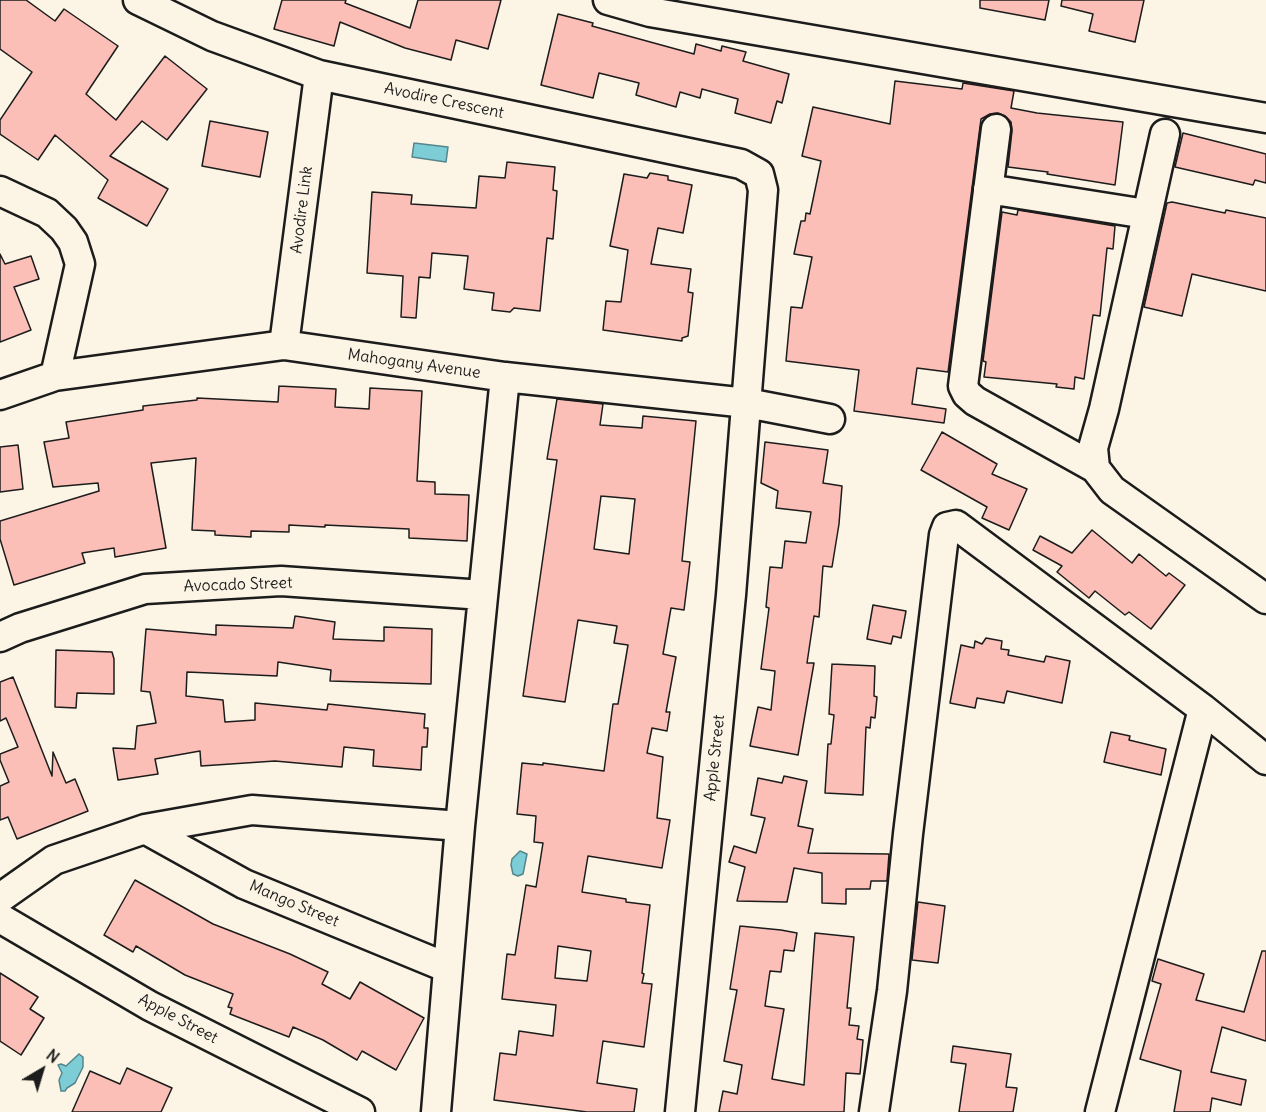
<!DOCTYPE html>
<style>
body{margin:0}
#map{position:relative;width:1266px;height:1112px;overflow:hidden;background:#fcf5e5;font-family:Delius,sans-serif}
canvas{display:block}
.north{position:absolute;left:12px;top:1040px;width:60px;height:60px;-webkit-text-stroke:4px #fcf5e5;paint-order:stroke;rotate:38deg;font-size:16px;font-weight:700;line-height:24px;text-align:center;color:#1c1c1c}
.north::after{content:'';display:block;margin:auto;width:21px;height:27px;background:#1c1c1c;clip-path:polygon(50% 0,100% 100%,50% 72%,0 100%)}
</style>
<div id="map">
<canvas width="1266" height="1112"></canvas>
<div class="north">N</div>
</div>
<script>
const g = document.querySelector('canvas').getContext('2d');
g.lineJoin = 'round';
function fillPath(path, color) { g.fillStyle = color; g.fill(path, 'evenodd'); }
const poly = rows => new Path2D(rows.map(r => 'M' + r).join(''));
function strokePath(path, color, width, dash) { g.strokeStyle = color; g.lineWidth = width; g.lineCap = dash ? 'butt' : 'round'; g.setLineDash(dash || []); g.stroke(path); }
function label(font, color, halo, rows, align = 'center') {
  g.font = font + ' Delius,sans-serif'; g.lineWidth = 4.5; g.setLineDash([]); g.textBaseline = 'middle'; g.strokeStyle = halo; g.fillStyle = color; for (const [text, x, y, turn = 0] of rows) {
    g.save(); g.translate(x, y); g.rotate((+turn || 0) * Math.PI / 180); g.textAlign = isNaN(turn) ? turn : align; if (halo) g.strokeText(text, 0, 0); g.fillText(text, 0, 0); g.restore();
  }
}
const water = poly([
 [414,143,448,147,446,162,412,157,414,143],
 [520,851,527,854,523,874,518,876,513,874,511,865,512,859,520,851],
 [79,1054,83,1057,83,1067,75,1083,67,1088,65,1091,61,1091,59,1080,62,1073,58,1065,61,1064,66,1066,79,1054]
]);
const building = poly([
 [0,0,26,0,55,21,64,9,118,46,86,94,116,120,165,56,207,89,167,140,142,121,110,156,168,189,147,226,98,198,108,180,55,135,38,160,0,134,0,120,32,72,0,49,0,0],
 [282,0,346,0,345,3,410,28,418,0,501,0,488,49,456,40,451,60,405,48,340,22,334,46,274,29,282,0],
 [980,0,1049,0,1045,20,980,8,980,0],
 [1062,0,1144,0,1135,42,1089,31,1093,14,1061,6,1062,0],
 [558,14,593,23,592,26,694,54,696,44,721,51,722,46,746,52,743,61,789,74,782,103,777,101,771,123,735,113,738,99,702,89,700,98,680,92,676,107,636,95,639,83,599,73,593,98,541,85,558,14],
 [895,81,962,89,963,83,1014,91,1011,108,1037,113,1123,122,1115,185,1047,174,1048,172,1008,167,1012,131,1011,122,1005,116,998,113,990,114,981,119,948,372,917,368,912,404,946,409,944,423,854,411,859,370,786,361,791,307,802,308,812,257,794,254,801,221,805,221,806,213,810,214,821,161,802,156,813,107,890,124,895,81],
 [210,121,268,132,260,177,202,166,210,121],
 [1183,133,1266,154,1266,183,1255,180,1253,185,1175,167,1183,133],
 [507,162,555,167,553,190,557,191,553,239,547,238,540,311,514,308,510,312,492,310,494,293,464,289,468,256,432,253,430,278,419,277,416,318,401,317,403,276,367,273,372,192,412,195,411,204,476,208,479,176,505,178,507,162],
 [650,173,668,176,668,180,692,185,683,233,658,228,651,264,691,269,688,292,693,293,688,336,682,338,682,341,603,330,606,301,621,302,628,250,610,246,624,174,647,178,650,173],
 [1172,202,1225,213,1226,210,1266,218,1266,291,1192,274,1182,316,1144,307,1167,203,1172,202],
 [1018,210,1115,226,1113,249,1107,248,1100,316,1093,315,1084,379,1075,377,1074,389,1056,387,1057,384,984,377,986,362,983,361,1002,212,1017,215,1018,210],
 [0,254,5,264,31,256,39,279,14,287,31,330,0,342,0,254],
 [279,386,336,389,335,407,369,409,370,388,422,391,417,481,435,482,435,494,469,495,467,541,409,538,409,529,325,525,325,527,289,525,289,532,251,531,251,537,215,535,215,531,192,530,196,458,151,463,166,548,115,557,114,548,82,553,85,563,14,585,0,539,0,521,99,491,98,483,53,487,44,442,69,438,66,422,143,410,143,406,197,400,197,398,278,402,279,386],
 [557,399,603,404,600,425,642,428,643,416,696,421,682,561,690,562,684,610,671,608,663,654,676,657,666,712,670,712,667,731,652,728,647,753,663,757,657,818,670,820,662,868,588,856,582,892,626,899,626,902,650,905,642,973,644,974,642,983,652,984,644,1047,603,1041,597,1083,637,1089,634,1112,587,1112,494,1100,500,1053,516,1055,519,1031,553,1036,556,1005,502,999,507,954,515,955,526,885,536,887,543,843,534,842,536,816,517,814,522,763,543,765,543,763,604,771,613,704,618,704,628,645,614,643,617,626,578,620,565,702,523,696,557,460,547,459,557,399],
 [601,496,635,499,629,554,594,549,601,496],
 [558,946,591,951,587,981,555,978,558,946],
 [942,432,997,464,992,474,1027,489,1009,530,982,518,987,507,921,470,942,432],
 [765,442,828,450,823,483,842,486,839,524,832,567,823,566,819,617,814,616,807,663,814,663,798,755,750,746,758,707,771,710,775,671,761,669,769,608,766,607,770,567,782,568,785,541,806,543,811,512,776,508,778,491,761,483,765,442],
 [18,445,23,489,0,492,0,447,18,445],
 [1092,530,1132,563,1139,554,1166,576,1169,573,1185,585,1151,629,1129,612,1125,615,1095,591,1089,598,1057,572,1062,566,1033,550,1040,536,1072,553,1092,530],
 [873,605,906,611,901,638,893,636,891,644,867,639,873,605],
 [295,616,335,622,333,639,384,641,384,627,432,629,431,684,330,681,331,670,278,662,277,676,187,672,186,696,223,700,225,722,255,720,255,703,327,710,328,704,425,714,424,728,428,728,427,747,422,747,421,770,373,766,374,750,344,747,342,767,275,761,201,766,200,751,155,759,158,774,118,780,113,748,135,749,137,726,156,723,150,692,141,691,146,629,216,635,216,625,293,628,295,616],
 [986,638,1002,641,1001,649,1009,650,1008,655,1044,662,1046,656,1070,661,1062,703,1007,691,1004,703,977,698,975,708,950,703,961,645,974,648,975,641,982,644,986,638],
 [56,650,112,652,114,659,114,694,77,693,76,708,55,707,56,650],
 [832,664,875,666,874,696,877,697,875,718,871,717,870,728,866,727,863,795,825,793,828,744,831,744,834,715,829,714,832,664],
 [13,677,52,776,53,752,66,783,75,779,88,811,17,839,8,817,0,820,0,786,9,782,0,760,0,754,18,747,6,718,0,721,0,682,13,677],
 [1111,732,1130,736,1129,740,1166,749,1161,775,1104,762,1111,732],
 [784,776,807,781,798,826,813,829,808,853,889,854,887,881,871,881,870,889,846,889,846,904,822,903,822,873,794,868,787,902,737,901,745,867,729,862,734,846,756,853,765,818,751,815,758,778,782,783,784,776],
 [135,880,213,924,290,954,328,972,322,984,350,999,360,982,424,1018,396,1070,362,1051,357,1060,323,1040,293,1027,289,1037,230,1014,232,1008,228,1007,233,994,185,975,136,946,133,952,104,935,135,880],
 [918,902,945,906,938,963,912,960,918,902],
 [740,926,781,930,797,933,794,951,784,950,781,972,770,971,765,1006,784,1009,772,1079,804,1085,815,933,854,937,847,1008,851,1008,849,1025,859,1026,857,1039,863,1040,860,1074,846,1073,844,1112,719,1112,723,1091,737,1094,742,1065,724,1061,737,990,730,989,740,926],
 [1262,951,1266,951,1266,1041,1222,1027,1211,1072,1246,1080,1241,1105,1212,1098,1210,1112,1174,1112,1181,1071,1140,1059,1161,984,1152,981,1158,959,1204,974,1196,1000,1244,1012,1262,951],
 [0,973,38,997,30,1009,44,1018,21,1055,0,1041,0,973],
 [953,1046,1011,1054,1006,1087,1017,1088,1013,1112,959,1112,966,1064,951,1062,953,1046],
 [127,1068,172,1088,161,1112,72,1112,90,1071,120,1084,127,1068]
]);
const minor = poly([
 [138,0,212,36,319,75,741,164,759,174,763,190,731,595,680,1112],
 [608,0,650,12,1266,118],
 [996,129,963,386,967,394,975,401,1095,468],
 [1165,134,1104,409,1093,448,1095,468,1112,490,1266,599],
 [988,189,1146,214],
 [0,191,47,213,64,229,73,242,80,264,55,376],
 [284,345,319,75],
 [0,395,55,376,284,345,505,377,747,403,830,419],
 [0,637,20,628,145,589,281,581,483,595],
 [145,829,244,884,448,968],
 [0,898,54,860,145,829,252,810,460,826],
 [0,918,150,1006,360,1112],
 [436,1112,460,826,505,377],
 [874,1112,892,991,908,834,944,535,947,527,956,525,1203,709,1266,760],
 [1100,1112,1203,709]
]);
const streetNames = [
 ["Avodire Crescent",444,101,12],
 ["Avodire Link",302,210,-83],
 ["Mahogany Avenue",414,364,8],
 ["Avocado Street",238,585,-2],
 ["Apple Street",715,758,-84],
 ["Mango Street",294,904,23],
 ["Apple Street",178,1019,28]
];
fillPath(water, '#7ccdd5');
strokePath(water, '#56868b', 1.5);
fillPath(building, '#fbbfb7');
strokePath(building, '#1c1c1c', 1.5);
strokePath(minor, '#1c1c1c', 33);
strokePath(minor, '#fcf5e5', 28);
label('16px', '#1c1c1c', '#fcf5e5', streetNames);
</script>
